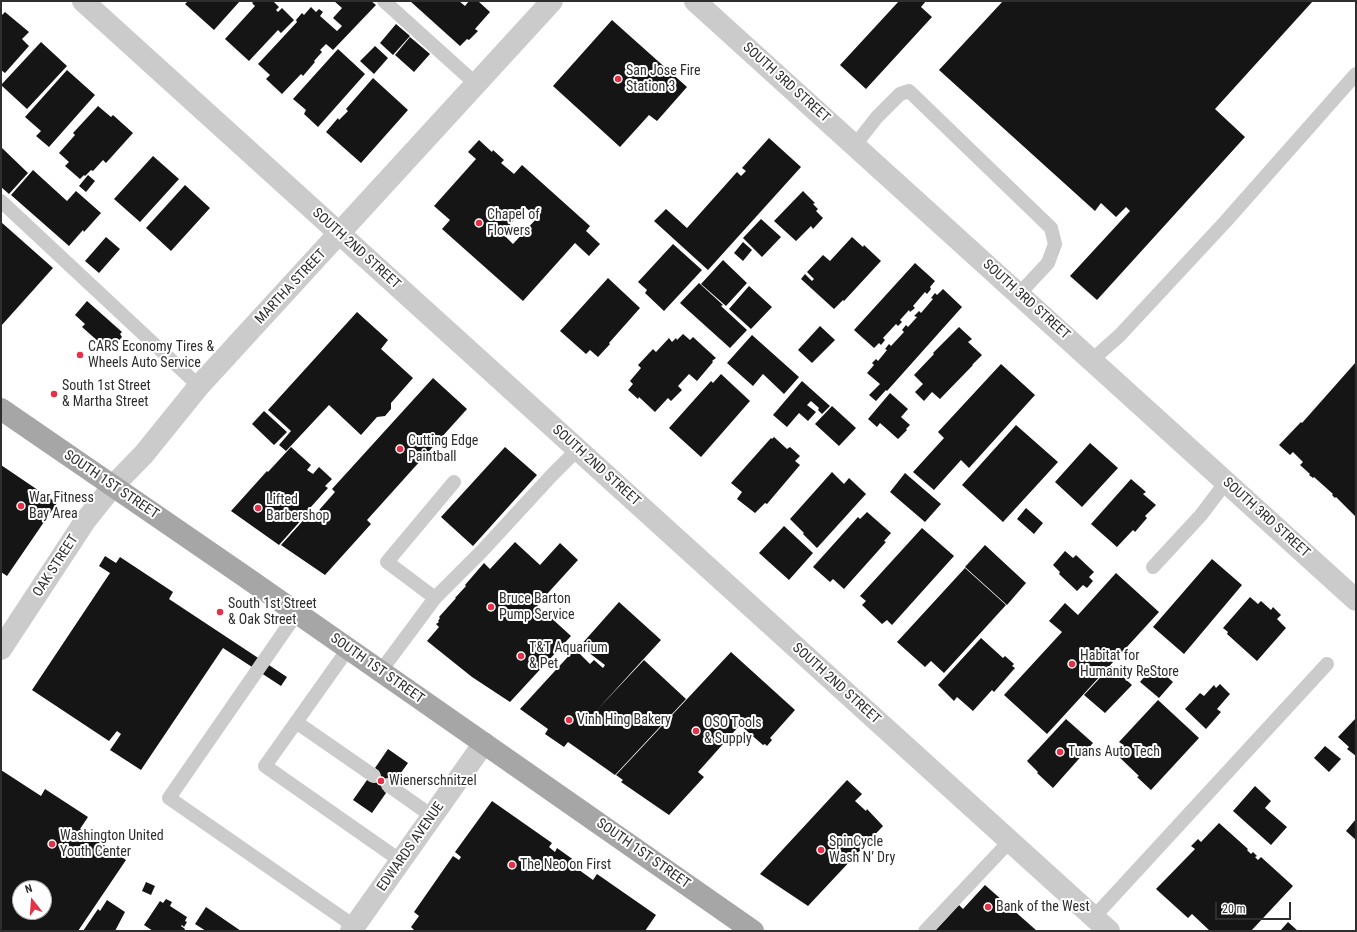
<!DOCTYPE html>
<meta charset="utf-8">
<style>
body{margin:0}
#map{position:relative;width:1357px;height:932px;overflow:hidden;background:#fff;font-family:"Roboto Condensed",sans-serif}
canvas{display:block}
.frame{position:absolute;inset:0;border:2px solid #2e2e2e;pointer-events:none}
.north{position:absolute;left:12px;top:880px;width:40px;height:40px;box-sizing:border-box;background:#fff;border:1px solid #ababab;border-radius:50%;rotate:343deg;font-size:11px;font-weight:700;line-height:16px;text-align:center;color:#2e2e2e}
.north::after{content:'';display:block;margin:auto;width:14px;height:18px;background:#e53047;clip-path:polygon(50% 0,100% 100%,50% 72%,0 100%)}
.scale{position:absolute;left:1215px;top:902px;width:76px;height:18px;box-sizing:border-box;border:2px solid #2e2e2e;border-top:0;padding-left:5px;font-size:12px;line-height:14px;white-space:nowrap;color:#2e2e2e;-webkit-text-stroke:3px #fff;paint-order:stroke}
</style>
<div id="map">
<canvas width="1357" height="932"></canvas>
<div class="frame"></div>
<div class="north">N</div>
<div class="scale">20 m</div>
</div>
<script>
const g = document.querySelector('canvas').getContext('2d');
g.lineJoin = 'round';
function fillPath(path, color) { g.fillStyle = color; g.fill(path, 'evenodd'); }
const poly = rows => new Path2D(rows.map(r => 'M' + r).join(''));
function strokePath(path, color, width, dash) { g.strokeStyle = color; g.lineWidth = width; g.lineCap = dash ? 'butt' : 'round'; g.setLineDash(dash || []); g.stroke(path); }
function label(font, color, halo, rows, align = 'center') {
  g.font = font + ' "Roboto Condensed",sans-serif'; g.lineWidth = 4; g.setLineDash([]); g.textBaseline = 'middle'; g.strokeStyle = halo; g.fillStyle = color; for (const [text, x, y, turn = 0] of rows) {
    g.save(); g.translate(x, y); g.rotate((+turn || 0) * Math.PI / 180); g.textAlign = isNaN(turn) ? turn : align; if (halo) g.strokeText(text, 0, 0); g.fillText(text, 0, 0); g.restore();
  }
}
const building = poly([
 [188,1,240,1,214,30,185,4],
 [254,1,273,1,279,7,276,10,278,12,282,8,294,20,281,33,278,30,249,61,225,39,255,6,252,3],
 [334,1,371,1,376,5,333,50,326,44,320,50,322,52,314,61,315,62,303,76,301,74,282,94,266,79,270,75,258,64,297,22,296,20,302,13,304,15,311,7,316,12,319,9,323,12,320,16,337,31,342,26,333,18,342,8],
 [410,1,459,1,465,6,469,1,478,1,490,12,475,29,478,31,469,40,467,39,460,46],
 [899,1,926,1,921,7,932,17,866,89,840,65],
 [1003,1,1313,1,1215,109,1245,137,1097,300,1070,276,1130,211,1126,207,1116,217,1101,203,1095,211,939,70],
 [5,12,29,32,22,39,29,46,5,73,1,70,1,16],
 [612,20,687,87,657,121,649,115,620,147,553,86],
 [396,24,410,36,393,55,380,43],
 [410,37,430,54,414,72,395,55],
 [41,42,67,66,27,109,1,85],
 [375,46,388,58,374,74,360,61],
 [338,49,365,74,318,127,304,114,306,110,293,99],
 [67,70,95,95,49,147,36,136,41,131,25,117],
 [373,78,408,110,361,163,326,132,338,118,339,120,348,111,346,109],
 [98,106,111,117,113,115,133,133,106,163,103,160,93,171,91,170,85,176,84,175,80,179,65,166,69,162,59,153,75,135,73,133],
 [769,138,801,167,708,270,654,221,666,209,687,228,737,172,741,176,746,171,742,168],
 [479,140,492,152,493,150,504,160,501,163,514,174,522,165,590,226,586,231,600,244,589,256,575,243,523,301,442,229,450,220,434,206,476,159,468,152],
 [524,206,537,218,513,244,502,233,518,216,516,214],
 [1,147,28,173,9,194,1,187],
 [153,156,179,179,140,222,114,199],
 [33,170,67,201,76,191,101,213,84,232,83,230,69,246,11,195],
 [88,175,95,181,86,192,79,186],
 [185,185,210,208,171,251,146,228],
 [803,191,815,203,813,204,818,209,816,211,823,218,813,229,811,226,796,241,774,221],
 [761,219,781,237,762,257,743,238],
 [1,222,53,268,1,326],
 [106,237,120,249,99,273,85,261],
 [852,237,863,247,864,245,881,261,844,301,843,300,834,309,801,279,805,274,812,281,814,279,807,272,823,255,830,261],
 [743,242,752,250,743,261,734,253],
 [673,244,702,270,664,311,645,293,647,290,638,282],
 [723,260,747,283,726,306,701,284],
 [915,263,935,281,930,287,931,289,927,294,925,292,913,306,915,308,910,312,909,310,900,320,902,322,898,326,896,324,883,338,885,340,881,345,879,343,874,348,854,330],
 [608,278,640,308,609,343,610,344,598,357,590,350,586,354,560,331],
 [699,283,723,305,721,306,747,330,730,348,680,303],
 [749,286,772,307,751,329,729,309],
 [943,289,962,307,887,391,886,390,876,401,869,395,880,384,867,373,874,365,872,363,876,359,878,361,887,350,885,349,889,344,891,346,904,332,902,330,906,325,908,327,917,317,914,316,919,311,921,313,933,299,931,298,935,293,937,295],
 [87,301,122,332,120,334,122,337,109,351,82,327,85,324,75,315],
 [357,312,388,340,381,349,413,378,391,403,391,409,385,416,377,417,361,435,329,405,286,451,279,445,291,431,268,410],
 [820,326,835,340,812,363,798,350],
 [959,327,972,339,968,342,982,355,972,365,973,365,940,399,932,392,924,401,915,392,923,384,914,375,934,354,933,353],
 [683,334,690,340,693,337,716,358,712,361,713,362,697,381,689,374,678,386,682,390,671,401,668,398,655,412,639,397,638,399,628,390,633,384,630,381,641,368,638,365,653,349,656,352,669,338,672,342,676,338,677,340],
 [752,335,799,377,784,394,763,374,753,386,727,363],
 [1356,362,1356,517,1336,497,1335,498,1332,495,1333,494,1314,477,1313,478,1309,475,1310,474,1300,465,1303,462,1293,452,1290,455,1279,445,1301,422,1302,423],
 [1001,364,1035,395,969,468,961,460,934,490,913,472,944,438,938,432],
 [721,374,750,401,701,457,669,428,711,381,713,383],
 [433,378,467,409,367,520,371,524,325,575,281,545,309,514,313,517,335,492,332,489],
 [802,381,830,406,822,414,818,410,819,408,811,401,807,405,816,412,808,421,799,413,787,427,773,415],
 [890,393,908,409,901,417,910,425,906,429,907,430,898,439,880,423,877,427,868,419],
 [832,406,856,428,839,446,815,424],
 [264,411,287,432,274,445,252,424],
 [1016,425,1058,462,1003,522,962,485],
 [774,437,787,449,790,447,800,456,795,461,800,465,767,504,765,503,755,513,737,499,742,492,731,483,771,438,772,439],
 [1090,443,1118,468,1082,507,1055,482],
 [291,447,311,465,307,470,313,474,319,467,332,479,325,486,328,488,310,508,311,509,279,545,231,511,267,471,268,472],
 [505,447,537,475,473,546,441,517],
 [1,465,57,503,7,576,1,572],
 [832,472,844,484,849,478,866,494,817,548,803,534,804,533,790,519],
 [905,473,941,504,925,522,890,492],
 [1131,479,1146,492,1143,494,1156,505,1145,516,1147,518,1135,532,1133,530,1117,547,1091,524],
 [1026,508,1043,523,1034,534,1017,519],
 [867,512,891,533,884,541,886,542,844,589,833,579,830,582,813,567,858,517,860,519],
 [784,526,813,553,789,580,759,553],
 [922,528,954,556,892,625,887,620,882,624,862,605,866,601,860,596],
 [515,542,540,565,560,543,578,560,537,605,571,636,510,702,472,677,427,641,439,627,436,624,439,622,438,621,440,618,439,617,456,598,455,598,466,586,465,585,484,563,490,569],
 [985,545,1026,583,1007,605,965,567],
 [1065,551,1073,558,1076,555,1094,572,1089,577,1093,581,1087,588,1083,585,1077,591,1059,574,1060,572,1053,565],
 [105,556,116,563,120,557,173,592,169,599,287,677,281,686,223,648,141,770,110,750,121,734,117,731,109,741,32,690,110,573,99,566],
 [1212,559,1242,585,1184,654,1153,627],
 [965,568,1006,605,944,673,931,661,925,667,897,642],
 [1116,573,1159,612,1047,734,1004,695,1062,632,1049,621,1065,603,1078,615],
 [1250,597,1258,604,1261,601,1271,610,1273,607,1281,615,1277,619,1286,628,1257,661,1227,634,1228,632,1223,628],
 [619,602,661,640,596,711,644,660,686,699,615,775,568,742,564,747,545,734,548,729,520,709,575,649,590,664,594,660,603,668,605,665,580,646],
 [981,638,1003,658,1005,656,1014,664,1012,666,1015,668,994,692,992,690,973,711,957,697,954,701,938,685],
 [731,652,795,710,770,738,772,740,767,746,765,744,763,745,740,725,698,772,704,777,669,815,621,782,623,780,616,775],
 [1154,665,1173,682,1159,698,1140,682],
 [1111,666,1132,685,1105,713,1084,695],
 [1220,684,1230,694,1217,709,1221,712,1206,729,1185,709,1200,693,1204,696,1214,685,1216,688],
 [1158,700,1199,738,1151,790,1137,777,1139,776,1114,752,1122,744,1119,742],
 [1356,718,1356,756,1347,749,1349,747,1338,737],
 [1066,719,1093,743,1053,788,1037,773,1038,772,1027,761],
 [1325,746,1341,759,1329,772,1314,758],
 [388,749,408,763,395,781,392,779,384,791,386,793,372,813,353,800,367,780,370,782,379,771,375,768],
 [1,770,41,796,45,789,88,817,80,829,126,860,78,931,1,931],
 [20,888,44,888,44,912,20,912],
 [847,780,862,794,855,801,866,811,867,809,883,826,808,906,760,874],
 [1255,786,1271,801,1265,808,1287,827,1271,845,1233,811],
 [492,801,552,843,549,847,555,852,557,848,578,863,575,867,593,880,597,874,656,915,645,931,415,931,411,927,419,916,414,912,453,856,459,860,461,857,455,852],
 [1356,819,1356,840,1346,831],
 [1219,823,1248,849,1247,850,1251,854,1253,852,1257,856,1255,857,1258,860,1261,857,1293,886,1251,931,1210,931,1192,914,1188,918,1156,889,1195,849,1191,846,1198,839,1201,842],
 [146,882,155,886,151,895,142,891],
 [985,885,1037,931,935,931,959,905,963,909],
 [166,899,172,902,170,906,187,917,185,921,187,922,184,927,182,925,181,926,185,929,184,931,153,931,144,925,160,901,163,903],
 [107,900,125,912,115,931,83,931,98,909,100,911],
 [206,907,241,931,206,931,195,924],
 [1288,922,1298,931,1280,931]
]);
const service = poly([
 [384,1,476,84],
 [855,145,877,117,900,94,909,91,1051,228,1055,244,1048,263,1019,294],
 [1,201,199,386],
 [1092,360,1120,335,1226,221,1356,74],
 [454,482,387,562,435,598,482,551,552,475,577,450],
 [1153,567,1201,515,1226,482],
 [297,613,169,798,354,926],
 [348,649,265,766,401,861],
 [380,672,435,598],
 [296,722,374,776],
 [388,785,432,816],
 [1094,917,1327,664],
 [925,931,1010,841]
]);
const minor = poly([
 [1,649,85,521,113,486,144,454,199,386,552,1],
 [351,931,484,743]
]);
const tertiary = poly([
 [83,1,1109,931],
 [695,1,1356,600]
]);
const primary = poly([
 [1,409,244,576,753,931]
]);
const markers = [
 [618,79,4,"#e53047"],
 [479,223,4,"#e53047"],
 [80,355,4,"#e53047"],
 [54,394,4,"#e53047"],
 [400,449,4,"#e53047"],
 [21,506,4,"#e53047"],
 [258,508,4,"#e53047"],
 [491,607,4,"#e53047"],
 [220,612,4,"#e53047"],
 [521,656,4,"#e53047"],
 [1072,664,4,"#e53047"],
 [569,720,4,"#e53047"],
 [696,731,4,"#e53047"],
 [1060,752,4,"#e53047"],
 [381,781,4,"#e53047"],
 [52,844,4,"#e53047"],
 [821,850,4,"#e53047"],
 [512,865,4,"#e53047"],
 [988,907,4,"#e53047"]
];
const poiNames = [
 ["San Jose Fire",626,71],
 ["Station 3",626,87],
 ["Chapel of",487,215],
 ["Flowers",487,231],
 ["CARS Economy Tires &",88,347],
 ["Wheels Auto Service",88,363],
 ["South 1st Street",62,386],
 ["& Martha Street",62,402],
 ["Cutting Edge",408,441],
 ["Paintball",408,457],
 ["War Fitness",29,498],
 ["Bay Area",29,514],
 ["Lifted",266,500],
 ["Barbershop",266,516],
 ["Bruce Barton",499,599],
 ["Pump Service",499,615],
 ["South 1st Street",228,604],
 ["& Oak Street",228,620],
 ["T&T Aquarium",529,648],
 ["& Pet",529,664],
 ["Habitat for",1080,656],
 ["Humanity ReStore",1080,672],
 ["Vinh Hing Bakery",577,720],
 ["OSO Tools",704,723],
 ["& Supply",704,739],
 ["Tuans Auto Tech",1068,752],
 ["Wienerschnitzel",389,781],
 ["Washington United",60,836],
 ["Youth Center",60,852],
 ["SpinCycle",829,842],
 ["Wash N’ Dry",829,858],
 ["The Neo on First",520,865],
 ["Bank of the West",996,907]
];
const streetNames = [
 ["SOUTH 3RD STREET",786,83,42],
 ["SOUTH 2ND STREET",356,249,42],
 ["MARTHA STREET",291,287,-47],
 ["SOUTH 3RD STREET",1026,300,42],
 ["SOUTH 2ND STREET",596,466,42],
 ["SOUTH 1ST STREET",111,485,34],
 ["SOUTH 3RD STREET",1266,518,42],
 ["OAK STREET",56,566,-57],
 ["SOUTH 1ST STREET",377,669,35],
 ["SOUTH 2ND STREET",836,684,42],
 ["EDWARDS AVENUE",411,847,-55],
 ["SOUTH 1ST STREET",643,854,35]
];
fillPath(building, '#151515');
strokePath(service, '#cbcbcb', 14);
strokePath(minor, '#cbcbcb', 22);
strokePath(tertiary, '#cbcbcb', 22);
strokePath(primary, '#a6a6a6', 22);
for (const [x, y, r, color] of markers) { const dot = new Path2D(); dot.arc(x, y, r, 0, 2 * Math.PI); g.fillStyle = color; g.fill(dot); strokePath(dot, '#fff', 1.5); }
label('14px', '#2e2e2e', '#fff', poiNames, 'left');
label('14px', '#2e2e2e', '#fff', streetNames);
</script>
